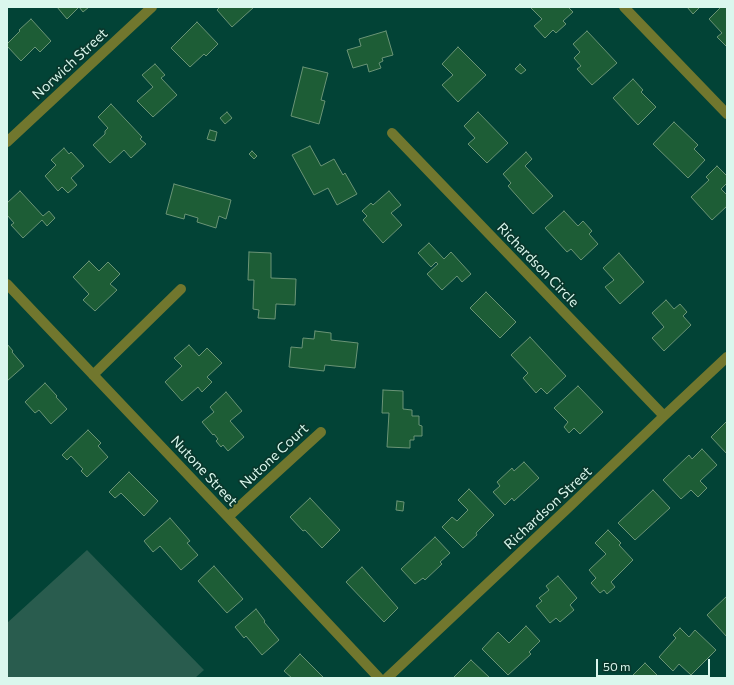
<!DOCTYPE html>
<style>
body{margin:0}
#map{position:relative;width:734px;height:685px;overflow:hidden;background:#024336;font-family:Commissioner,sans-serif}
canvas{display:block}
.frame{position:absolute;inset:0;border:8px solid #daf7ed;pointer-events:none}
.scale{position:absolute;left:596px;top:659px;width:114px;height:18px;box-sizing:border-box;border:2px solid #daf7ed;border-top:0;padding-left:5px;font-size:12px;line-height:14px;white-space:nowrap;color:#daf7ed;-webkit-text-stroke:3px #09372c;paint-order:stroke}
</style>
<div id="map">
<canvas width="734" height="685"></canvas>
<div class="frame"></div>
<div class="scale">50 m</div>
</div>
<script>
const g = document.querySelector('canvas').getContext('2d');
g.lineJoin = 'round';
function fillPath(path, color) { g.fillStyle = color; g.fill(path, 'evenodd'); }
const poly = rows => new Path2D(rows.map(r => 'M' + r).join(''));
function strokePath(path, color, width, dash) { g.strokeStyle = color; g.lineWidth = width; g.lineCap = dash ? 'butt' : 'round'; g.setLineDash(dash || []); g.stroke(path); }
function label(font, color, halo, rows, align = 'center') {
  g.font = font + ' Commissioner,sans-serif'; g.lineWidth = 3.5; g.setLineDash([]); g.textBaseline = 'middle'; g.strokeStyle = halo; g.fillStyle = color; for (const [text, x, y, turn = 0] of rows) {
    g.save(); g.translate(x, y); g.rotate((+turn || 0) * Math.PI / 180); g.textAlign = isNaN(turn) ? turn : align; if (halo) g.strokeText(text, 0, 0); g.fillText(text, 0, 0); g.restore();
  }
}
const green = poly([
 [87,550,204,670,195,678,7,678,7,623]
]);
const building = poly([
 [57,7,89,7,83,12,79,7,67,19,57,7],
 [220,7,254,7,232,27,217,10,220,7],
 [530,7,568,7,573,12,563,21,566,24,556,33,553,30,545,38,534,26,542,19,530,7],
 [687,7,700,7,693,14,687,7],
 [721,7,727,7,727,47,717,37,722,33,709,19,721,7],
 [31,19,51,41,40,52,35,47,21,61,7,46,7,44,20,31,19,30,31,19],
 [197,22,218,44,206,56,204,54,190,67,171,48,197,22],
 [386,31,393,55,382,58,383,61,379,63,381,68,369,72,367,64,353,68,347,50,361,46,359,39,386,31],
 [587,31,617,63,592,85,577,69,581,66,574,58,580,52,573,44,587,31],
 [458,47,486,75,458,102,442,85,453,75,442,64,458,47],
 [155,64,165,75,161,78,177,95,153,117,137,101,153,87,142,75,155,64],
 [520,64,526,70,521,74,515,69,520,64],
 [303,67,328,73,321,100,325,101,319,124,291,116,303,67],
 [633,79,643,90,641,92,656,107,638,125,613,98,633,79],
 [111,104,142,137,140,139,146,144,131,158,124,150,110,163,93,145,105,134,105,131,108,128,98,117,111,104],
 [227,112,232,118,225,124,220,118,227,112],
 [478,112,508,143,487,163,468,144,475,138,464,126,478,112],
 [674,122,698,145,694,149,705,160,688,178,653,144,674,122],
 [210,130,217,132,215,141,207,139,210,130],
 [310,146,321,166,334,159,343,175,345,173,357,194,337,205,328,188,314,195,292,155,310,146],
 [64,148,69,154,71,152,84,166,71,178,77,185,68,193,62,187,58,191,45,176,56,165,51,160,64,148],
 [252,151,257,156,254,159,249,154,252,151],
 [526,152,532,159,525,166,553,196,533,214,508,186,511,183,503,174,526,152],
 [717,166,727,176,727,183,721,189,727,195,727,206,712,220,691,197,709,180,706,177,717,166],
 [174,184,231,200,226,219,219,216,216,228,197,222,198,218,185,214,184,219,166,214,174,184],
 [20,191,43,216,49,211,55,218,47,226,42,220,23,238,11,225,14,223,7,215,7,203,20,191],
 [389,191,401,205,391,213,402,225,383,243,363,220,367,216,362,211,371,203,373,205,389,191],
 [564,211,578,226,583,221,592,231,589,234,598,244,581,260,571,249,567,252,545,228,564,211],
 [429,243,444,259,451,252,471,274,462,282,457,276,442,290,427,274,438,264,436,262,431,267,418,253,429,243],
 [249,252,271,253,271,278,296,279,295,305,276,304,275,319,258,318,259,310,253,309,254,280,248,280,249,252],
 [619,253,644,282,620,304,605,287,614,280,603,268,619,253],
 [89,261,99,271,108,262,120,274,110,284,117,290,95,311,83,300,89,294,73,277,89,261],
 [486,292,516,322,500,338,470,308,486,292],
 [666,300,674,309,680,304,687,312,683,316,691,325,664,351,652,338,664,327,652,313,666,300],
 [315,331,331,333,331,340,358,343,355,368,325,365,324,371,289,367,291,347,302,348,303,338,314,339,315,331],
 [530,337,566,376,547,394,541,388,536,393,523,378,528,373,511,355,530,337],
 [7,344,13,351,12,352,24,366,7,381,7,344],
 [189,345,199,356,207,348,222,363,207,377,212,382,202,392,198,387,182,401,165,382,182,366,174,358,189,345],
 [45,383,57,396,56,397,67,409,51,424,39,410,35,413,25,402,45,383],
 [578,386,603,412,580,434,574,428,569,433,564,427,568,422,554,408,578,386],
 [383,390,403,391,403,409,412,410,412,416,419,416,419,425,422,426,422,436,414,436,414,440,410,440,410,448,387,447,389,413,382,413,383,390],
 [226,392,242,411,230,421,244,437,228,451,223,445,221,447,216,441,218,439,214,434,213,435,202,422,214,412,210,407,226,392],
 [727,421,727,454,711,437,727,421],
 [88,430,101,443,98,446,108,457,87,477,81,471,83,469,71,456,67,460,62,455,88,430],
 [702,449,717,465,700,481,707,488,698,497,691,490,681,499,663,480,689,455,692,459,702,449],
 [524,462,539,478,514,501,512,498,505,505,493,492,500,486,497,482,512,468,514,471,524,462],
 [129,472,158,501,144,516,121,493,115,498,109,492,129,472],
 [469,489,494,515,476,533,477,535,463,548,442,527,452,517,457,521,468,510,458,500,469,489],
 [653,490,670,508,635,540,618,523,653,490],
 [310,498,340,530,322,548,305,530,303,531,290,517,310,498],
 [397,501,404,502,403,511,396,510,397,501],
 [170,518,190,541,187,543,198,555,181,570,160,546,153,552,144,541,170,518],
 [608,530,621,543,619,545,633,560,611,582,615,587,607,594,604,590,600,593,591,583,596,578,589,570,606,554,595,543,608,530],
 [435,537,450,553,440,562,442,564,425,580,423,578,415,584,401,569,435,537],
 [214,566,243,599,227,613,198,581,214,566],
 [362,567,398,608,384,622,346,582,362,567],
 [558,576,577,598,570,605,574,610,560,622,556,618,550,623,536,606,542,601,539,598,549,590,546,586,558,576],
 [727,596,727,637,707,615,727,596],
 [256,609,265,621,264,622,279,640,262,655,246,636,244,638,235,627,256,609],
 [526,626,540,641,529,652,531,654,508,675,482,649,498,632,509,643,526,626],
 [680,628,689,637,695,630,716,650,691,675,679,664,673,671,659,657,676,638,673,635,680,628],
 [300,654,324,678,292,678,284,671,300,654],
 [471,660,490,678,453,678,471,660],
 [645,663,660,678,630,678,645,663]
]);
const street = poly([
 [624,7,727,114],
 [392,133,664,416],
 [7,142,152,7],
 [7,284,228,517,379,678],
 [93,375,181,289],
 [228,517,321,432],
 [387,678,570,506,664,416,727,357]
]);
const streetNames = [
 ["Norwich Street",70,64,-43],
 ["Richardson Circle",538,265,46],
 ["Nutone Court",274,456,-43],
 ["Nutone Street",204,471,47],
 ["Richardson Street",548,508,-43]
];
fillPath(green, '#295c4e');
fillPath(building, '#1d5d36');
strokePath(building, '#6a9476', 1);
strokePath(street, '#71772e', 10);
label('14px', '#daf7ed', '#09372c', streetNames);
</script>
